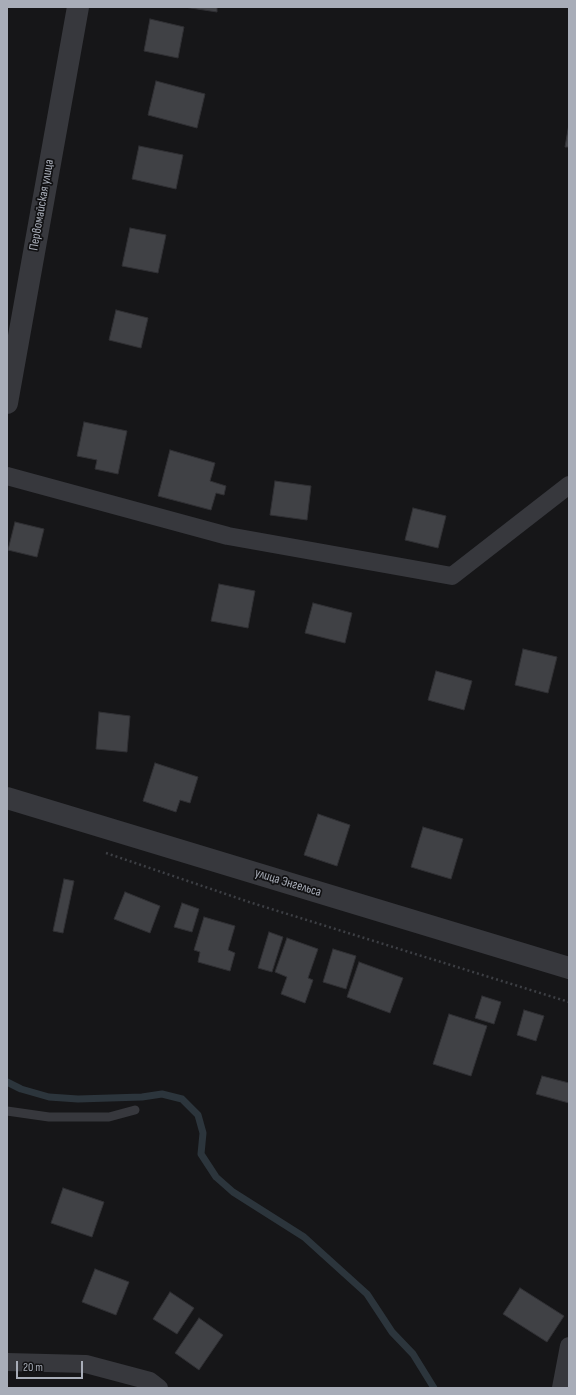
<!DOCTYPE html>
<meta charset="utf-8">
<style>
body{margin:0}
#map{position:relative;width:576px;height:1395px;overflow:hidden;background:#161618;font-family:"Sofia Sans Condensed",sans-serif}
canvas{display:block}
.frame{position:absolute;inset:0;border:8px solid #a8adb8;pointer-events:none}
.scale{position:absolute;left:16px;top:1361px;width:67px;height:18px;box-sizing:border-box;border:2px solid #a8adb8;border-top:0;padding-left:5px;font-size:12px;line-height:14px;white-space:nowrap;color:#a8adb8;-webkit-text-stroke:3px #111113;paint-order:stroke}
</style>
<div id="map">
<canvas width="576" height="1395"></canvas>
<div class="frame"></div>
<div class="scale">20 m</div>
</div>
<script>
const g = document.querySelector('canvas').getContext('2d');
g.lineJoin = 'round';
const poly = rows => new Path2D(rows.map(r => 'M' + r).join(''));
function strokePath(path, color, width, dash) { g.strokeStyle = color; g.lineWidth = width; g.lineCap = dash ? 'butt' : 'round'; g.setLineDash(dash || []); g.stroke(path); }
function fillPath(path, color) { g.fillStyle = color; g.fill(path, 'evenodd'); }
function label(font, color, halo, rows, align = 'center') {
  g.font = font + ' "Sofia Sans Condensed",sans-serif'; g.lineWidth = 3.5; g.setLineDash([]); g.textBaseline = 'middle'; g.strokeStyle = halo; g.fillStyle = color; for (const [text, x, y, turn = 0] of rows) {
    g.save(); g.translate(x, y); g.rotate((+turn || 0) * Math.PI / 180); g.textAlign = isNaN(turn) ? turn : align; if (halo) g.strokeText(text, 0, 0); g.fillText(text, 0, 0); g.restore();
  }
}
const stream = poly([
 [7,1082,21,1089,49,1097,78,1099,142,1097,162,1094,182,1099,198,1115,203,1133,201,1154,216,1177,233,1192,304,1237,367,1294,392,1332,413,1354,434,1388]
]);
const building = poly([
 [184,7,217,7,217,12,184,7],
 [150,19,184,27,178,58,144,51,150,19],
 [156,81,205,94,197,128,148,115,156,81],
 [569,124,569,147,565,147,569,124],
 [139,146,183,155,176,189,132,179,139,146],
 [130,228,166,235,158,273,122,266,130,228],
 [116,310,148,318,141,348,109,340,116,310],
 [84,422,127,431,118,474,95,469,97,460,77,456,84,422],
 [170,450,215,463,210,481,226,486,224,495,216,493,211,510,158,496,170,450],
 [275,481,311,486,307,520,270,515,275,481],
 [413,508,446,516,438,548,405,540,413,508],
 [15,522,44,529,37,557,8,550,15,522],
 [219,584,255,591,248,628,211,621,219,584],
 [313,603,352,613,345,643,305,633,313,603],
 [523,649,557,657,548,693,515,685,523,649],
 [436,671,472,681,464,710,428,700,436,671],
 [99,712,130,716,127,752,96,749,99,712],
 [155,763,198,777,190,803,180,800,176,812,143,801,155,763],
 [318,814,350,825,337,866,304,855,318,814],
 [423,827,463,839,451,879,411,867,423,827],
 [64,879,74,881,63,933,53,931,64,879],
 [125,892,160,906,150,933,114,919,125,892],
 [182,903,199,909,192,932,174,927,182,903],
 [204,917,235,926,228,950,235,953,230,971,198,962,200,952,194,950,204,917],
 [269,932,283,937,272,972,258,968,269,932],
 [287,938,318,949,308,978,313,980,305,1003,281,994,287,977,275,972,287,938],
 [333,949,356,956,346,989,323,982,333,949],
 [359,962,403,978,390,1013,347,997,359,962],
 [482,996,501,1002,494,1024,475,1018,482,996],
 [524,1010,544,1016,536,1041,517,1035,524,1010],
 [449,1014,487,1026,471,1076,433,1064,449,1014],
 [542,1076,569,1083,569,1103,536,1094,542,1076],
 [63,1188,104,1202,92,1237,51,1223,63,1188],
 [95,1269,129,1282,116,1315,82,1302,95,1269],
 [520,1288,564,1316,547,1342,503,1314,520,1288],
 [170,1292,194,1308,177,1334,153,1319,170,1292],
 [199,1318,223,1335,199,1370,175,1353,199,1318]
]);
const path = poly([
 [106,853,249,902,569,1002]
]);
const service = poly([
 [7,1111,49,1117,109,1117,135,1110]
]);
const minor = poly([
 [7,476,228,536,452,576,569,485],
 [7,1362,86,1364,150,1381,159,1388],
 [561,1388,569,1346]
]);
const tertiary = poly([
 [7,403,78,7],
 [7,798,569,968]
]);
const streetNames = [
 ["Первомайская улица",42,205,-80],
 ["улица Энгельса",288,883,17]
];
strokePath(stream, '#2c353c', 7);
fillPath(building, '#404145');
strokePath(building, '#303034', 1);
strokePath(path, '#3d3f44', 2.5, [2, 3]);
strokePath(service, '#37383d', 9);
strokePath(minor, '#37383d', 18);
strokePath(tertiary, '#37383d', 22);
label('13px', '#a8adb8', '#111113', streetNames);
</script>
